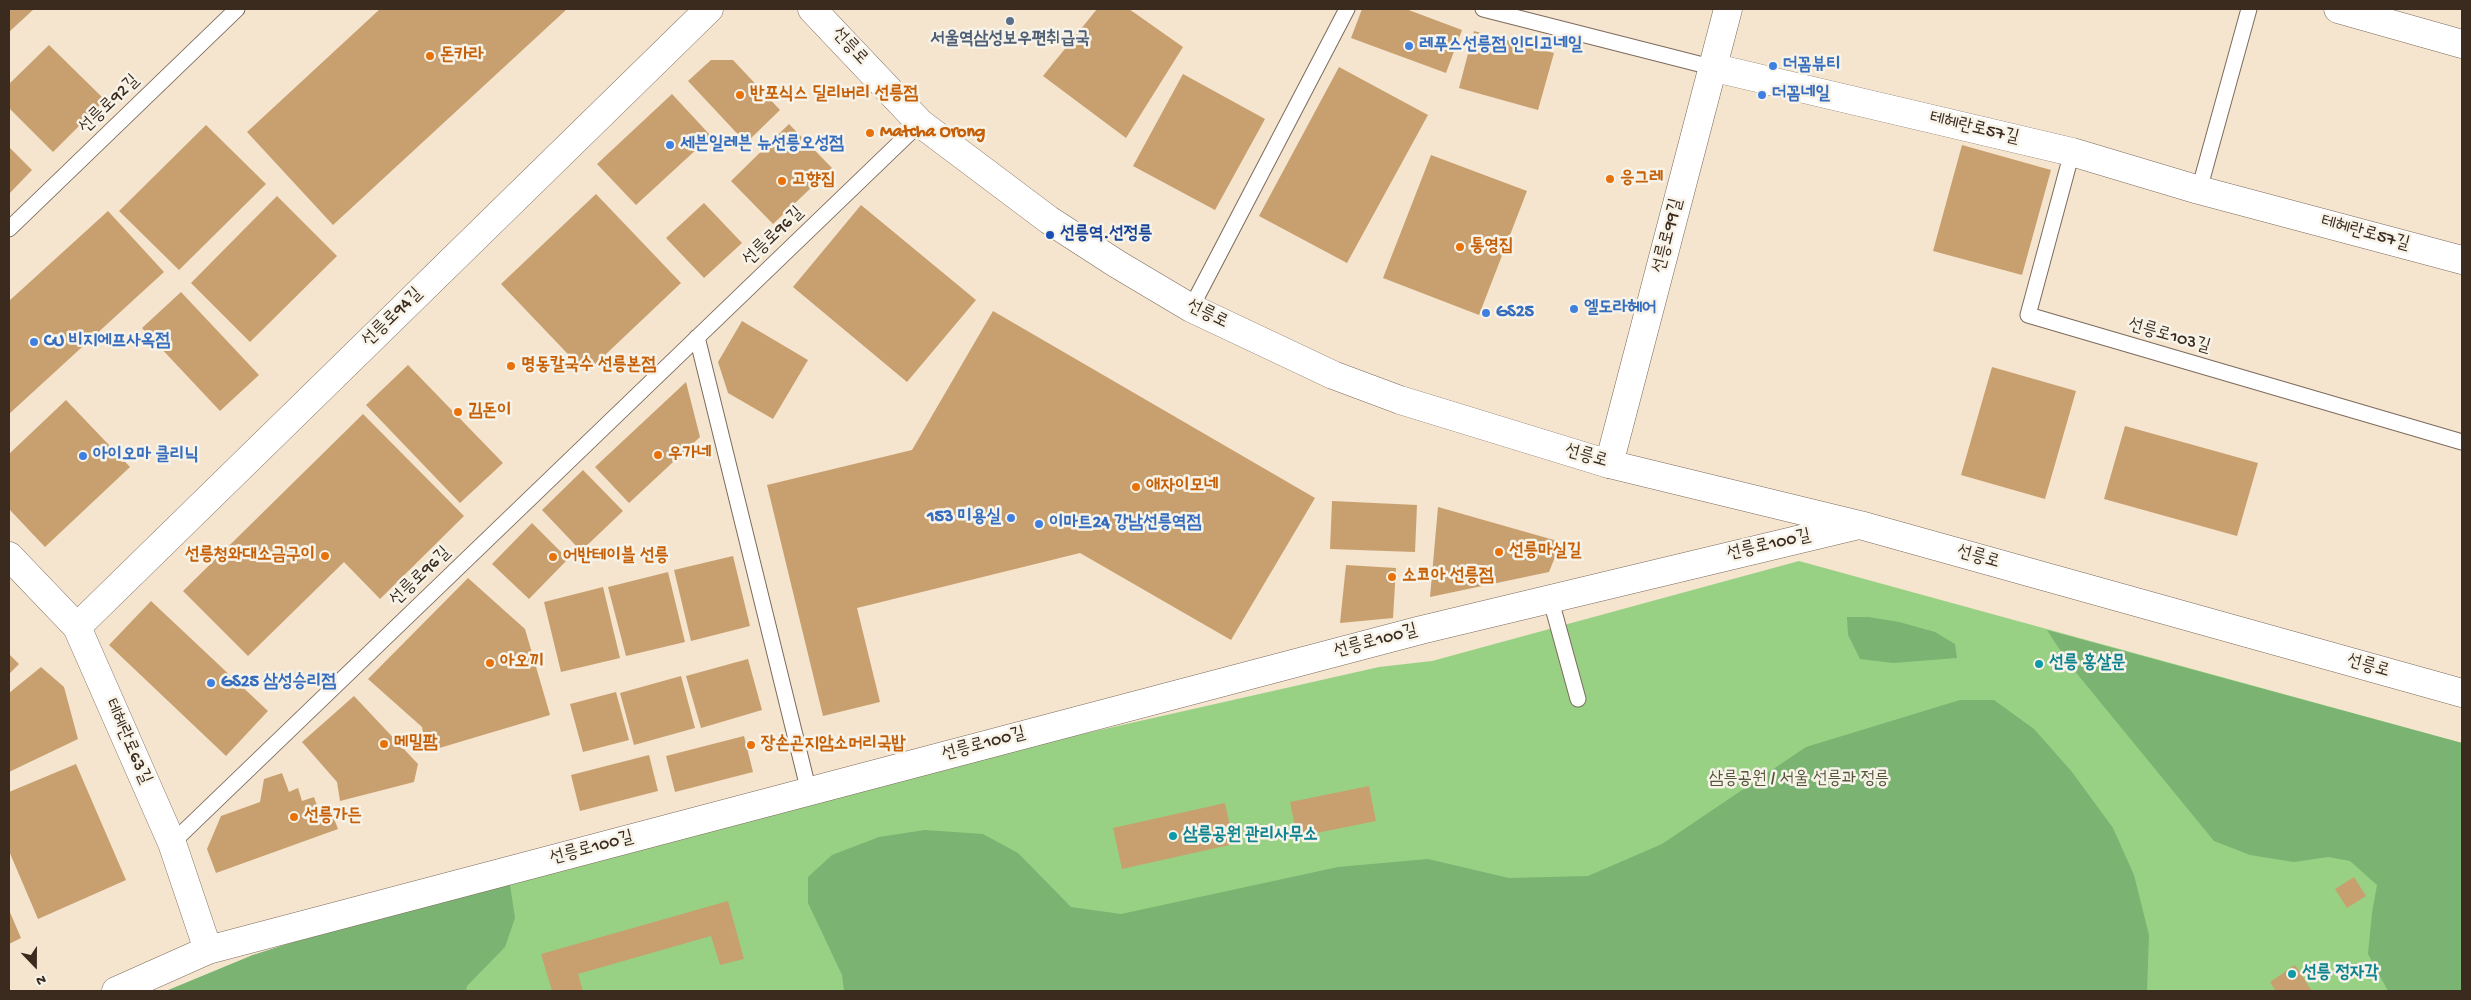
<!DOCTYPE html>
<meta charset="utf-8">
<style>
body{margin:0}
#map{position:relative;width:2471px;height:1000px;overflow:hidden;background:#f5e4ce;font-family:"Gochi Hand",sans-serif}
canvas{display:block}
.frame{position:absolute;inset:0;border:10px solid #3b2a1e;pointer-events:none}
.north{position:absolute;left:10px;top:940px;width:50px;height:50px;-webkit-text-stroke:4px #f7f3e8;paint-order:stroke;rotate:158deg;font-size:14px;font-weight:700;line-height:20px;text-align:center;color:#3b2a1e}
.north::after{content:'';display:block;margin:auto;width:18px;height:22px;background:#3b2a1e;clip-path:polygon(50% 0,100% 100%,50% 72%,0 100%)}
</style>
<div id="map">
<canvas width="2471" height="1000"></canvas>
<div class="frame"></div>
<div class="north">N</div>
</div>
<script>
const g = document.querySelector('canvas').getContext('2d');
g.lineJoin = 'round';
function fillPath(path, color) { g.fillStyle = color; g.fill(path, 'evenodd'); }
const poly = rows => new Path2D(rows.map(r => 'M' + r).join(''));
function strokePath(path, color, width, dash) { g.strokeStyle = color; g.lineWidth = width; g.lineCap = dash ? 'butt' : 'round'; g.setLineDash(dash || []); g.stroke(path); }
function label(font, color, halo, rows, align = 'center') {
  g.font = font + ' "Gochi Hand","Poor Story",sans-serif'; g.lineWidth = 5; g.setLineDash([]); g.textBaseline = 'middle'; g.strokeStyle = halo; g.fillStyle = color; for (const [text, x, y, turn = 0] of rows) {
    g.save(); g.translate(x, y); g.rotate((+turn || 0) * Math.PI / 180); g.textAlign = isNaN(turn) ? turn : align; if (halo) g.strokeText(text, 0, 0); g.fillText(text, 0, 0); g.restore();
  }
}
const green = poly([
 [1799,561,2462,743,2462,991,166,991,253,955,883,779,1379,667,1432,661]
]);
const forest = poly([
 [1847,617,1868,617,1899,622,1935,632,1955,644,1957,658,1893,663,1860,659,1848,635],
 [2047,630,2462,743,2462,991,2388,991,2368,954,2372,913,2377,885,2350,861,2328,857,2294,862,2250,855,2214,841,2069,664],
 [1960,700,1994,700,2034,729,2072,772,2113,828,2134,875,2149,935,2147,991,844,991,842,975,808,903,808,877,832,855,879,837,925,830,983,834,1018,853,1071,907,1121,914,1338,867,1428,859,1509,878,1588,876,1662,844,1806,747],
 [509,878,515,918,505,947,467,986,466,991,166,991,253,955,438,895]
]);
const building = poly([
 [9,9,34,9,9,32],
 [380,9,567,9,333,225,247,132],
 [1097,9,1129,9,1183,47,1126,138,1043,76],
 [1362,9,1406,9,1462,30,1446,73,1351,38],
 [1474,31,1554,53,1538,110,1459,88],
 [49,45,105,100,53,152,9,108,9,84],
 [711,60,733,60,780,110,746,143,688,81],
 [1339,67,1428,115,1347,263,1259,216],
 [1183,74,1265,119,1215,210,1133,166],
 [672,94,711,136,636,205,597,164],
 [789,124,832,168,773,224,731,181],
 [206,125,266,184,179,270,119,211],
 [1962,145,2051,170,2022,275,1933,251],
 [9,147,32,170,9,194],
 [1431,155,1527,191,1479,315,1383,278],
 [596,194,681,283,586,373,501,284],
 [277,196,337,256,250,342,191,283],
 [704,203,742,243,704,278,666,238],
 [861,205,976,300,907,382,793,287],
 [108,211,164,272,9,414,9,301],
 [181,292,259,375,220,411,142,328],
 [993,311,1315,498,1231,640,1080,553,857,608,880,702,823,716,767,485,912,450],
 [742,321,808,360,773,419,728,393,718,362],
 [408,365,503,463,460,503,366,405],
 [1992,367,2076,391,2045,499,1961,475],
 [686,382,700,437,629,503,595,467],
 [66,400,130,467,45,547,9,509,9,454],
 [363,414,464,516,380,599,344,562,248,656,183,591],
 [2125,426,2258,463,2237,536,2104,499],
 [583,470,623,511,581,551,542,510],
 [1332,501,1417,505,1415,552,1330,549],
 [1438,507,1561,542,1549,572,1430,597],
 [532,523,568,559,529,599,492,564],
 [733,556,750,626,691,641,674,570],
 [1346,565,1396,568,1393,618,1340,623],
 [668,572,685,642,626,656,608,587],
 [468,578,525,629,550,715,426,752,422,727,368,679],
 [603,587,620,658,561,672,544,602],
 [151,601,268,711,226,756,109,645],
 [9,654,19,664,9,674],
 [748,659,762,710,701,728,686,676],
 [41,667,64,687,78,739,9,772,9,693],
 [681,676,695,728,634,745,620,693],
 [616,692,629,740,583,752,570,704],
 [354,696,418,764,414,782,340,801,337,782,302,742],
 [744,736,753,772,675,792,666,756],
 [649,755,658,791,580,811,571,775],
 [76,764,126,880,38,919,9,851,9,792],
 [282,773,289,792,298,788,302,801,314,797,319,811,330,808,338,829,216,873,207,849,221,816,260,802,264,779],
 [1369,786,1376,821,1297,837,1290,802],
 [1225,803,1234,844,1122,869,1113,828],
 [2354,877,2366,896,2347,908,2335,889],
 [728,901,744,959,720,965,711,936,578,974,583,991,552,991,541,954],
 [9,910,21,938,9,944],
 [2295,965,2312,991,2276,991,2270,982]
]);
const lane = poly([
 [1483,9,1711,67],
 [2072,152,2028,315,2462,442],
 [2199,190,2249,9],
 [9,229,237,9],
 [1191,308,1347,9],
 [697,337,809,792],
 [1550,597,1578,699],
 [172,843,920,123]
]);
const street = poly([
 [2338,9,2462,44],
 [1711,67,2072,152,2199,190,2462,260],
 [1609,464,1728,9],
 [77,627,709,9]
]);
const secondary = poly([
 [812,9,920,123,1049,220,1117,264,1191,308,1333,375,1400,400,1609,464,1860,525,2462,693],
 [9,556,77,627,172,843,208,950],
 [116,991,208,950,1421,630,1855,526]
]);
const markers = [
 [1010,21,5,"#5c6f8a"],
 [1409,46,5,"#3f7fe0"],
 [430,56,5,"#e8710a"],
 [1773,66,5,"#3f7fe0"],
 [740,95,5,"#e8710a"],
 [1762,95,5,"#3f7fe0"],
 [870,133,5,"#e8710a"],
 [670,145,5,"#3f7fe0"],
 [1610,179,5,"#e8710a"],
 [782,181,5,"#e8710a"],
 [1050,235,5,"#1a4fb4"],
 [1460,247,5,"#e8710a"],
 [1574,309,5,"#3f7fe0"],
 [1486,313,5,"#3f7fe0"],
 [34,342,5,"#3f7fe0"],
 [511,366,5,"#e8710a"],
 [458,412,5,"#e8710a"],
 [658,455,5,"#e8710a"],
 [83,456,5,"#3f7fe0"],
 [1136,487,5,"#e8710a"],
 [1011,518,5,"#3f7fe0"],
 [1039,524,5,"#3f7fe0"],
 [1499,552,5,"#e8710a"],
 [325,556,5,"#e8710a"],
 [553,557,5,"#e8710a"],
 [1392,577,5,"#e8710a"],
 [490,663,5,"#e8710a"],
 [2039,664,5,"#0f9aa8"],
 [211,683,5,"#3f7fe0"],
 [384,744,5,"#e8710a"],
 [751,745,5,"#e8710a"],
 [294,817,5,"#e8710a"],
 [1173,836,5,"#0f9aa8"],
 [2292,974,5,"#0f9aa8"]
];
const serviceNames = [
 ["서울역삼성보우편취급국",1010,40]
];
const shopNames = [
 ["레푸스선릉점 인디고네일",1419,46],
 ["더꼼뷰티",1783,66],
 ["더꼼네일",1772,95],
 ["세븐일레븐 뉴선릉오성점",680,145],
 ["엘도라헤어",1584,309],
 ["GS25",1496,313],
 ["CU 비지에프사옥점",44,342],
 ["아이오마 클리닉",93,456],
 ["153 미용실",1001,518,"right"],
 ["이마트24 강남선릉역점",1049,524],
 ["GS25 삼성승리점",221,683]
];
const streetNames = [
 ["선릉로",849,47,47],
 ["선릉로92길",110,105,-44],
 ["테헤란로57길",1974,129,13],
 ["테헤란로57길",2365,234,15],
 ["선릉로99길",1669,236,-76],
 ["선릉로96길",774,237,-44],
 ["선릉로",1207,315,26],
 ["선릉로94길",393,318,-44],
 ["선릉로103길",2169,337,16],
 ["선릉로",1586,457,16],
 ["선릉로100길",1769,546,-13],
 ["선릉로",1978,558,16],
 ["선릉로96길",421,577,-44],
 ["선릉로100길",1376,642,-15],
 ["선릉로",2368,667,16],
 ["테헤란로63길",127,742,66],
 ["선릉로100길",984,745,-15],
 ["선릉로100길",592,849,-15]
];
const foodNames = [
 ["돈카라",440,56],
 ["반포식스 딜리버리 선릉점",750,95],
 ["Matcha Orong",880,133],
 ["응그레",1620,179],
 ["고향집",792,181],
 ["통영집",1470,247],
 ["명동칼국수 선릉본점",521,366],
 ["김돈이",468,412],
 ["우가네",668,455],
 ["애자이모네",1146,487],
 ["선릉마실길",1509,552],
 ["선릉청와대소금구이",315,556,"right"],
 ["어반테이블 선릉",563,557],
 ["소코아 선릉점",1402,577],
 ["아오끼",500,663],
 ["메밀팜",394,744],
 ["장손곤지암소머리국밥",761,745],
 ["선릉가든",304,817]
];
const transitNames = [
 ["선릉역.선정릉",1060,235]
];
const cultureNames = [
 ["선릉 홍살문",2049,664],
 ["삼릉공원 관리사무소",1183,836],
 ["선릉 정자각",2302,974]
];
const parkNames = [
 ["삼릉공원 / 서울 선릉과 정릉",1799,780]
];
fillPath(green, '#99d184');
fillPath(forest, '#7ab372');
fillPath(building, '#c8a06f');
strokePath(lane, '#7c6b5c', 17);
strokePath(street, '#7c6b5c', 29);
strokePath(secondary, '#7c6b5c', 29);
strokePath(lane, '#fff', 15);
strokePath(street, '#fff', 28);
strokePath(secondary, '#fff', 28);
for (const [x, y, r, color] of markers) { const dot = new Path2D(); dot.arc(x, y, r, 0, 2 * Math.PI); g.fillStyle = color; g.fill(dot); strokePath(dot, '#f7f3e8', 2); }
label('bold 18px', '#4e5e75', '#f7f3e8', serviceNames);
label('bold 18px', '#366cbe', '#f7f3e8', shopNames, 'left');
label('18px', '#3b2a1e', '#f7f3e8', streetNames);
label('bold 18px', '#c56008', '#f7f3e8', foodNames, 'left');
label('bold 18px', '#164399', '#f7f3e8', transitNames, 'left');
label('bold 18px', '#0d838f', '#f7f3e8', cultureNames, 'left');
label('18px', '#525438', '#f7f3e8', parkNames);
</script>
